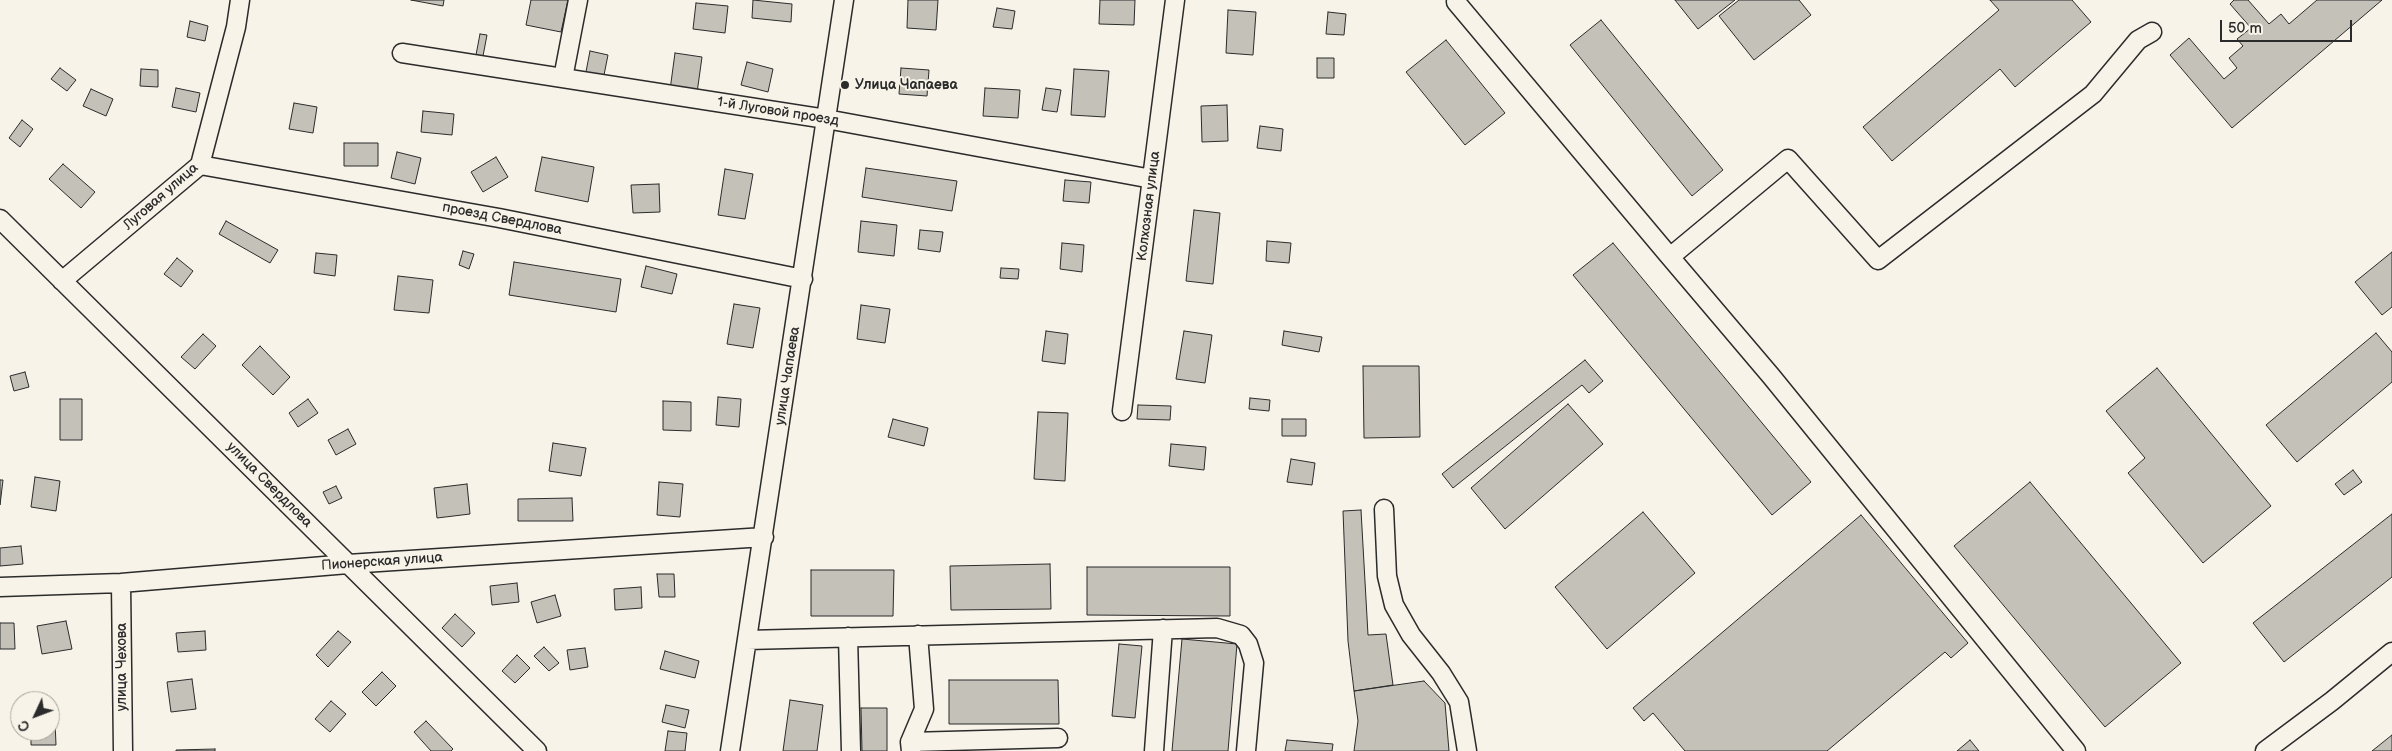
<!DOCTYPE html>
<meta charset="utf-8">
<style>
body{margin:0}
#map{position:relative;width:2392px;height:751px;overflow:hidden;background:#f7f3e8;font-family:"Balsamiq Sans",sans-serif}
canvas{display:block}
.north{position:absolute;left:10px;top:691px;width:50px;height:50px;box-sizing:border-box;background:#f7f3e8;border:1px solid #a5a39c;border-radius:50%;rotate:227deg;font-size:14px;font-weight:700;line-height:20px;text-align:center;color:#2b2b2b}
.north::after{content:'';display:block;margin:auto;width:18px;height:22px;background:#2b2b2b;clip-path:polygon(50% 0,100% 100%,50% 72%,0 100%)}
.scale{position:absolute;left:2220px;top:20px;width:132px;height:22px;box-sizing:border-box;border:2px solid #2b2b2b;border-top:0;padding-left:6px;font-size:15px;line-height:18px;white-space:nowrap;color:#2b2b2b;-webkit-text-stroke:4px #f7f3e8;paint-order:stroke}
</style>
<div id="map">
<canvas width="2392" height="751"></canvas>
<div class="north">С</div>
<div class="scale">50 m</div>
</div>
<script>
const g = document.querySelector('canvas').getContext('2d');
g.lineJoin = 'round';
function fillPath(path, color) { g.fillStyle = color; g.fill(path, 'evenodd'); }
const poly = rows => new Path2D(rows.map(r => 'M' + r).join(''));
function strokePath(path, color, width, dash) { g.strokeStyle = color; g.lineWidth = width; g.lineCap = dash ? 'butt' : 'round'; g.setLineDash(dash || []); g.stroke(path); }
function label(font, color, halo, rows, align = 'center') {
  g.font = font + ' "Balsamiq Sans",sans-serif'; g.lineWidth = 4; g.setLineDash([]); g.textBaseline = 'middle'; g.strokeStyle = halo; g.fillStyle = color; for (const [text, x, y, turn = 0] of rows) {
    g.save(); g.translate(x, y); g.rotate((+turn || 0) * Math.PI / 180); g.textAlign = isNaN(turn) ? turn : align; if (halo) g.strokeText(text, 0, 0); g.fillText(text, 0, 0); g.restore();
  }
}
const building = poly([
 [411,0,444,0,443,6,411,0],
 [531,0,568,0,561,32,526,25,531,0],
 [753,0,792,4,791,22,752,18,753,0],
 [908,0,938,0,936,30,907,28,908,0],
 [1100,0,1135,0,1134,25,1099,24,1100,0],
 [1675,0,1735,0,1698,29,1675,0],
 [1739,0,1799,0,1811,15,1754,60,1719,16,1739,0],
 [1990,0,2072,0,2091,22,2015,87,2000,69,1892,161,1863,127,1999,10,1990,0],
 [2234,0,2248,0,2269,24,2281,14,2289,24,2317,0,2382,0,2232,128,2170,55,2189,38,2224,79,2237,68,2229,58,2243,46,2237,39,2251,28,2230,4,2234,0],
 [696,3,728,6,725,33,693,29,696,3],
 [997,8,1015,11,1012,29,993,27,997,8],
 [1228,10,1256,12,1253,55,1226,53,1228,10],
 [1328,12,1346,14,1344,35,1326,34,1328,12],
 [1601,20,1723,170,1692,196,1570,45,1601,20],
 [190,21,208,26,205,41,187,37,190,21],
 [480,34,487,35,483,56,476,55,480,34],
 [1446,40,1505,113,1465,145,1406,72,1446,40],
 [590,51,608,55,603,80,585,77,590,51],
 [675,53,702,57,697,93,670,90,675,53],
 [1317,58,1334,58,1334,78,1317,78,1317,58],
 [747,62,773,69,768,92,741,85,747,62],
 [60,68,76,80,67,91,51,79,60,68],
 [901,68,929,70,927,96,899,94,901,68],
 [141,69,158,70,158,87,140,86,141,69],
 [1074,69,1109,71,1105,117,1071,115,1074,69],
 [176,88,200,93,196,112,172,107,176,88],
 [985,88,1020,90,1018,118,983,116,985,88],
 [1046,88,1061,90,1057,112,1042,110,1046,88],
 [91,89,113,99,106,116,83,106,91,89],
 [294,103,317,107,313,133,289,129,294,103],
 [1227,105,1228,141,1202,142,1201,106,1227,105],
 [423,111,454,114,452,135,421,132,423,111],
 [22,120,33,129,20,147,9,138,22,120],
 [1260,126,1283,129,1281,151,1257,148,1260,126],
 [344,143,378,143,378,166,344,166,344,143],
 [397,152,421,158,415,184,391,178,397,152],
 [496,157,508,177,483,192,471,172,496,157],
 [542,157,594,167,588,202,535,191,542,157],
 [63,164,95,192,81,208,49,179,63,164],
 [866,168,957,181,952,211,862,197,866,168],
 [725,169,753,174,745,219,718,215,725,169],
 [1065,180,1091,182,1089,203,1063,201,1065,180],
 [659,184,660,212,633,213,631,185,659,184],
 [1194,210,1220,213,1213,284,1186,281,1194,210],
 [226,221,278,250,270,263,219,234,226,221],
 [861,221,897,225,894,256,858,252,861,221],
 [920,230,943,232,940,252,918,249,920,230],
 [1267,241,1291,243,1289,263,1266,261,1267,241],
 [1062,243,1084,245,1082,272,1060,269,1062,243],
 [1613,243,1811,482,1772,515,1573,275,1613,243],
 [463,251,474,254,469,269,459,265,463,251],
 [2392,252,2392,307,2382,315,2355,282,2392,252],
 [316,253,337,255,335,276,314,273,316,253],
 [177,258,193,271,181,287,164,274,177,258],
 [514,262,621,279,616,312,509,295,514,262],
 [646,266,677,274,672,294,641,287,646,266],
 [1001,268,1019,269,1018,279,1000,278,1001,268],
 [398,276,433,280,429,313,394,310,398,276],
 [734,304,760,308,753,348,727,344,734,304],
 [861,305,890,309,885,343,857,339,861,305],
 [1046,331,1068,334,1065,364,1042,361,1046,331],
 [1184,331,1212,335,1205,383,1176,379,1184,331],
 [1284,331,1322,337,1319,352,1282,345,1284,331],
 [2376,333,2392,352,2392,382,2297,462,2266,425,2376,333],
 [203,334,216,346,195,369,181,357,203,334],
 [260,346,290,377,273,395,242,365,260,346],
 [1585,360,1603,381,1589,393,1582,385,1453,488,1442,474,1585,360],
 [1363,366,1419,366,1420,437,1364,438,1363,366],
 [2157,368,2271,506,2203,563,2128,473,2145,458,2106,411,2157,368],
 [25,372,29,387,14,391,10,376,25,372],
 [718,397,741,399,739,427,716,425,718,397],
 [1250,398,1270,400,1269,411,1249,409,1250,398],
 [60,399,82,399,82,440,60,440,60,399],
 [308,399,318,413,298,427,289,413,308,399],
 [663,401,691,402,691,431,663,430,663,401],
 [1568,404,1603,444,1505,529,1471,488,1568,404],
 [1138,405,1171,406,1170,420,1137,419,1138,405],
 [1038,412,1068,413,1065,481,1034,479,1038,412],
 [893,419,928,428,924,446,888,437,893,419],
 [1282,419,1306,419,1306,436,1282,436,1282,419],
 [348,429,356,444,336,455,328,440,348,429],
 [553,443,586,448,581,476,549,471,553,443],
 [1171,444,1206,447,1204,470,1169,466,1171,444],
 [1291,459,1315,463,1312,485,1287,482,1291,459],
 [2353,470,2362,482,2344,495,2335,484,2353,470],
 [35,477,60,481,56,511,31,507,35,477],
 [0,480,3,480,0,505,0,480],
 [659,482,683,484,680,517,657,515,659,482],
 [2030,482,2181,663,2105,727,1954,546,2030,482],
 [467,484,470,514,437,518,434,488,467,484],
 [336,486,342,498,329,504,323,492,336,486],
 [572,498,573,521,518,521,518,499,572,498],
 [1361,510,1368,635,1386,634,1393,685,1354,691,1348,641,1343,511,1361,510],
 [1643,512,1695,573,1607,649,1555,587,1643,512],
 [2392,514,2392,577,2284,662,2253,623,2392,514],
 [1861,515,1968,643,1951,658,1945,652,1827,751,1685,751,1653,713,1644,721,1633,708,1861,515],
 [21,546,23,564,0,566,0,548,21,546],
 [1050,564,1051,609,951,610,950,566,1050,564],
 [1087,567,1230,567,1230,616,1087,615,1087,567],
 [811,570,894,570,893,616,811,616,811,570],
 [657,574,674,574,675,597,659,597,657,574],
 [517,583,519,602,492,605,490,586,517,583],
 [641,587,642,608,615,610,614,589,641,587],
 [555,595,561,616,537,623,531,602,555,595],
 [455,614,475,633,462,647,442,628,455,614],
 [66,621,72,649,42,654,37,626,66,621],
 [0,623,14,623,15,649,0,649,0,623],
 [205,631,206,650,178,652,176,633,205,631],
 [338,631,351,642,328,667,316,655,338,631],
 [1182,639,1237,644,1228,751,1172,751,1182,639],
 [1119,644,1142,646,1135,718,1112,716,1119,644],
 [544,647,559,663,549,671,534,656,544,647],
 [585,648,588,667,570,670,567,650,585,648],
 [665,651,699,661,695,678,660,669,665,651],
 [517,655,530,668,515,683,502,671,517,655],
 [382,672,396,686,376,706,362,692,382,672],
 [192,679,196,709,171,712,167,682,192,679],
 [949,680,1058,680,1059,724,949,724,949,680],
 [1424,681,1445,703,1449,751,1354,751,1358,721,1354,691,1424,681],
 [790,700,823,705,817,751,783,751,790,700],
 [331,701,346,714,330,732,315,719,331,701],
 [666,705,689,710,685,728,662,722,666,705],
 [861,708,887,708,887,751,862,751,861,708],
 [50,721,55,721,56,745,31,745,31,731,50,731,50,721],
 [426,721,453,749,451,751,431,751,414,732,426,721],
 [668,731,687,733,685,751,665,751,668,731],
 [2392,735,2392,751,2372,751,2392,735],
 [1287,740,1333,744,1332,751,1285,751,1287,740],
 [1970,740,1979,751,1957,751,1970,740],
 [215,749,215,751,176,751,176,750,215,749]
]);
const minor = poly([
 [1456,2,1670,257],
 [402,53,826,119,1152,179],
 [563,78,578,0],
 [200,165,499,218,803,279],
 [0,219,537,751],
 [62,281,200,165,236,27,240,0],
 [1122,411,1175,0],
 [1384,509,1387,576,1394,605,1411,635,1441,673,1459,702,1467,751],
 [121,583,123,751],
 [0,587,121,583,348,564,764,537],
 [848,637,851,751],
 [747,640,1217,628,1241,635,1248,644,1254,663,1246,751],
 [910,742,1058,738],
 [730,751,844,0],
 [911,751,910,742,924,709,918,635],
 [1154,751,1163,629],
 [2076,751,1771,376,1670,257,1788,159,1878,260,2093,94,2138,40,2152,32],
 [2265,751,2332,701,2392,652]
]);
const markers = [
 [845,85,5,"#2b2b2b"]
];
const poiNames = [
 ["Улица Чапаева",855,85]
];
const streetNames = [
 ["1-й Луговой проезд",778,112,9],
 ["Луговая улица",161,197,-41],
 ["Колхозная улица",1149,206,-83],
 ["проезд Свердлова",502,219,11],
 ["улица Чапаева",788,376,-81],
 ["улица Свердлова",269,485,45],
 ["Пионерская улица",382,562,-4],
 ["улица Чехова",122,667,-90]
];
fillPath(building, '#c4c1b9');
strokePath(building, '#2b2b2b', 1);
strokePath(minor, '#2b2b2b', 21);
strokePath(minor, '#f7f3e8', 18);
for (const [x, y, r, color] of markers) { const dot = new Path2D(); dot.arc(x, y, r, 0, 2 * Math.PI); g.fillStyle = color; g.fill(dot); strokePath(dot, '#f7f3e8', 2); }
label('bold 14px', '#2b2b2b', '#f7f3e8', poiNames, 'left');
label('14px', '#2b2b2b', '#f7f3e8', streetNames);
</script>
